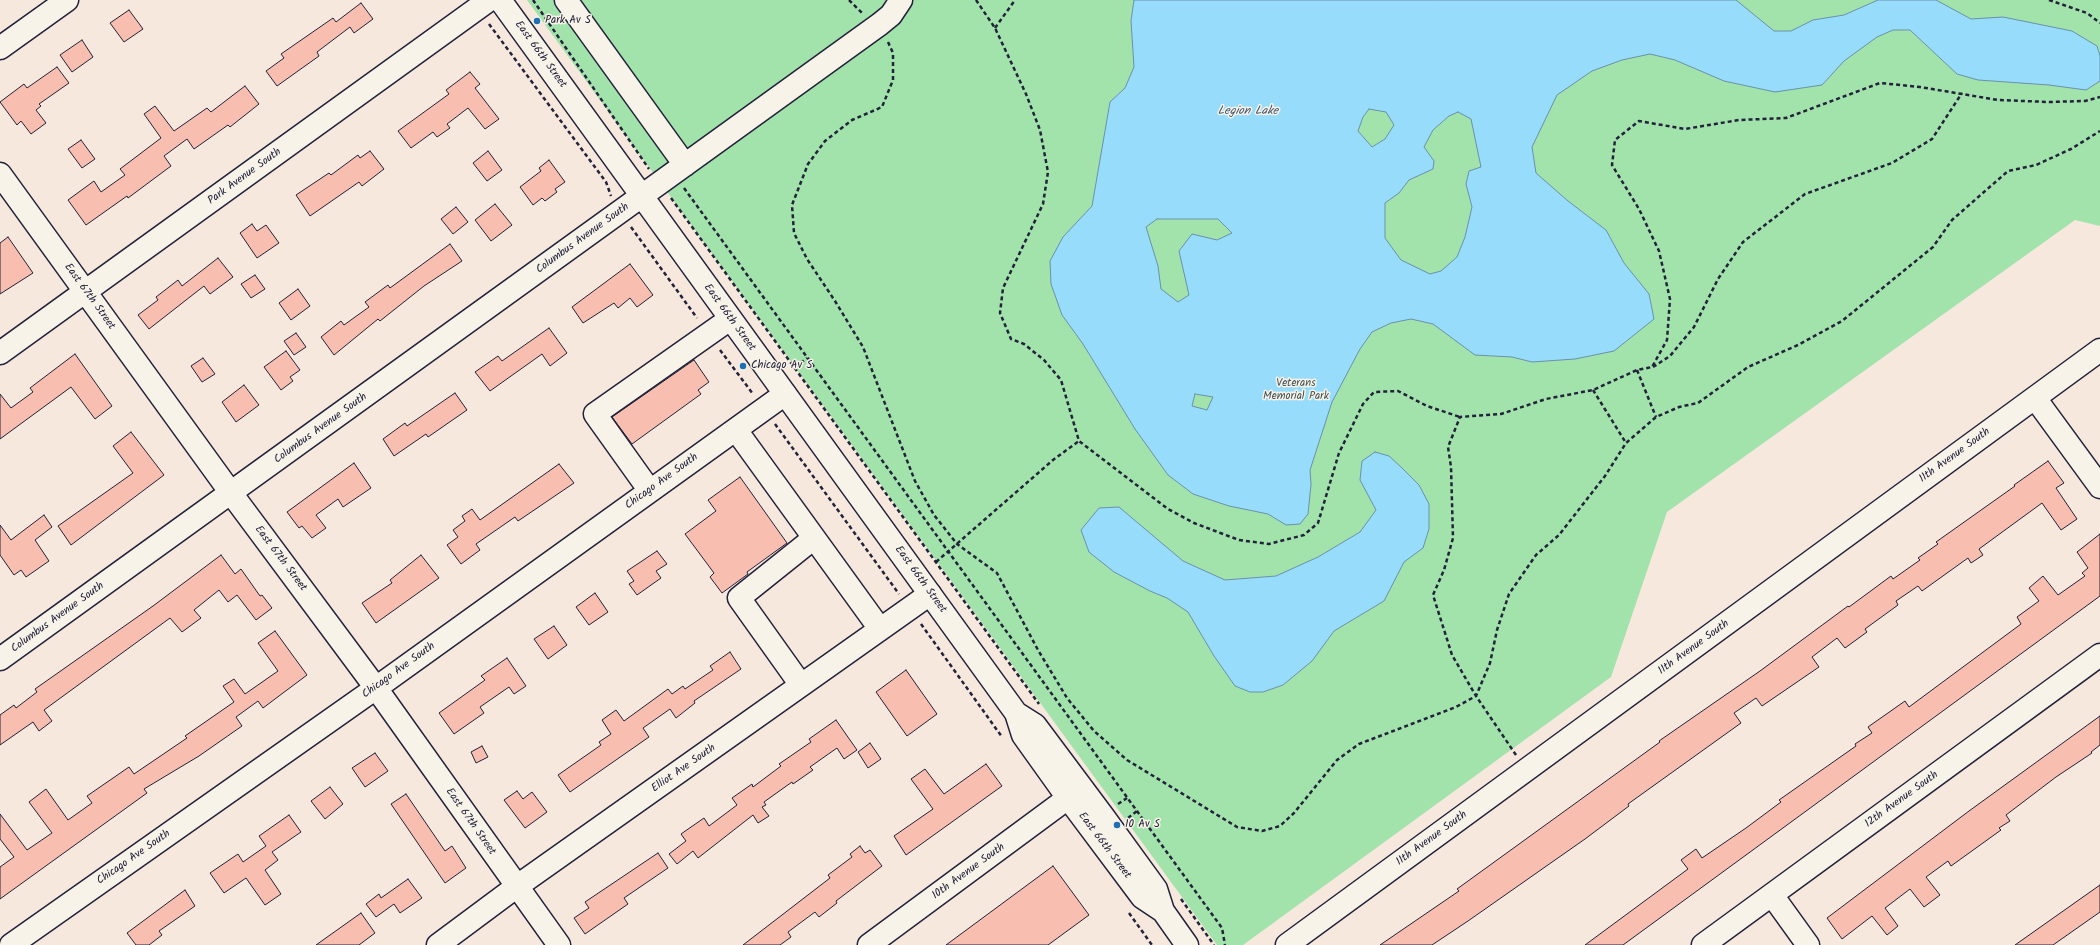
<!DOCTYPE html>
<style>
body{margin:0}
canvas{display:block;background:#f7e8dd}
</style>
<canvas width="2100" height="945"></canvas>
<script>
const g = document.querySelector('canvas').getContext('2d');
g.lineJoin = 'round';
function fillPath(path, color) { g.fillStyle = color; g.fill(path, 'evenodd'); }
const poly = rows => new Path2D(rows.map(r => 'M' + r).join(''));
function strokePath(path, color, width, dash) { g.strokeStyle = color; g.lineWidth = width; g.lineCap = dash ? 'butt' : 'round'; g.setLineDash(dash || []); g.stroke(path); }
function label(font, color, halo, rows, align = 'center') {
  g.font = font + ' Kalam,sans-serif'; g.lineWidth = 3; g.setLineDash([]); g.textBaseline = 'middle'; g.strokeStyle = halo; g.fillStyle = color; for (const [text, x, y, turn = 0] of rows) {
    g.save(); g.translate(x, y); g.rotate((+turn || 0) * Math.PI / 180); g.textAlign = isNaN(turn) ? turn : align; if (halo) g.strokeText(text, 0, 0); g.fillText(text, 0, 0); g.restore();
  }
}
const green = poly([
 [527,0,2100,0,2100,226,2075,220,1667,512,1611,677,1243,945,1217,945]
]);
const water = poly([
 [1134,0,1736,0,1774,31,1791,31,1813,20,1844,15,1878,0,1936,0,1971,19,2003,17,2072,31,2097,46,2100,56,2100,81,2086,90,2049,85,1978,80,1957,74,1910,30,1893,30,1877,37,1844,61,1822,85,1775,92,1724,81,1675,60,1650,54,1622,60,1592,71,1557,95,1532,147,1536,173,1568,201,1606,230,1624,263,1649,294,1654,319,1614,351,1575,359,1532,362,1512,357,1475,355,1433,324,1411,319,1391,323,1372,332,1360,349,1332,402,1310,470,1311,484,1308,514,1300,524,1286,525,1268,514,1229,506,1193,494,1168,475,1135,429,1083,344,1062,315,1051,284,1050,261,1063,237,1092,206,1110,102,1125,88,1134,67,1131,21,1134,0],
 [1369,109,1386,112,1394,125,1385,139,1372,147,1358,131,1363,117,1369,109],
 [1458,112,1471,119,1481,167,1469,171,1466,184,1472,207,1465,237,1457,257,1441,271,1430,274,1401,260,1385,238,1385,203,1399,193,1409,180,1433,169,1434,161,1424,147,1433,130,1449,116,1458,112],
 [1157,219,1218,219,1232,233,1217,240,1192,234,1179,251,1189,295,1178,302,1161,289,1158,266,1146,227,1157,219],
 [1195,394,1213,397,1207,410,1192,406,1195,394],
 [1375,452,1389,456,1401,467,1419,485,1429,504,1429,529,1423,548,1404,562,1384,601,1334,631,1312,661,1283,685,1263,692,1250,692,1235,686,1214,656,1188,612,1167,598,1150,591,1114,572,1089,552,1081,530,1099,508,1119,507,1183,561,1225,580,1276,576,1318,557,1360,532,1376,510,1360,480,1362,461,1375,452]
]);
const building = poly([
 [361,3,373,19,354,33,350,27,317,52,319,56,277,86,266,71,284,58,281,54,333,18,336,22,361,3],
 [129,10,143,29,124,42,110,23,129,10],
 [82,40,93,57,72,72,60,55,82,40],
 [57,67,69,83,39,104,41,106,36,110,46,123,31,134,21,121,17,125,0,102,24,84,27,88,57,67],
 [470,72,480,84,475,88,499,119,485,129,468,108,447,124,450,128,437,137,433,132,411,148,398,131,449,94,446,90,470,72],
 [245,86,259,104,230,127,228,125,194,149,187,139,164,156,171,166,128,198,127,196,86,225,68,200,94,181,101,192,125,175,120,169,161,138,144,114,155,106,174,131,207,108,211,112,245,86],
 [81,140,95,159,82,168,68,149,81,140],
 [370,151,384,169,362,186,359,182,310,216,296,195,329,173,331,175,358,155,360,158,370,151],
 [488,151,502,170,487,181,473,163,488,151],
 [549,160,565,182,555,189,557,192,545,201,542,198,533,205,520,187,541,171,539,168,549,160],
 [495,204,512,225,491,241,475,220,495,204],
 [456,207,468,222,453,234,441,219,456,207],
 [252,224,257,231,266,225,279,243,257,258,240,233,252,224],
 [8,237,33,273,0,294,0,243,8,237],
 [450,244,462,261,424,286,380,321,378,319,334,355,321,337,341,321,344,325,369,307,365,302,388,285,390,288,450,244],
 [218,258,233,277,210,294,204,286,149,329,138,315,158,300,156,297,178,280,182,286,218,258],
 [630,264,653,295,637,307,630,298,618,308,614,303,583,323,572,307,630,264],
 [255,275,265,289,251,298,241,284,255,275],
 [298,289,310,306,291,320,279,303,298,289],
 [549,328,567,353,550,366,542,354,490,391,475,372,498,356,502,361,549,328],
 [296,333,306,347,294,355,284,341,296,333],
 [286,351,300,370,290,377,293,381,281,390,264,367,286,351],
 [75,354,112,406,95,419,71,387,0,439,0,394,11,408,33,392,30,388,75,354],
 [203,358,215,374,202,382,191,366,203,358],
 [694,360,709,382,698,390,701,394,632,444,612,417,694,360],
 [244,385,259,405,236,422,222,402,244,385],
 [455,393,467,410,428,437,426,434,394,456,383,439,405,423,407,426,455,393],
 [131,432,164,475,71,545,58,526,133,473,113,446,131,432],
 [2048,461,2064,483,2056,488,2077,519,2061,530,2042,503,1979,549,1983,555,1971,563,1968,558,1922,591,1918,586,1896,601,1898,605,1865,629,1867,632,1845,648,1837,638,1812,657,1819,667,1762,706,1756,698,1734,713,1741,723,1628,804,1629,806,1585,839,1468,921,1432,945,1380,945,1459,891,1457,889,1660,742,1659,741,1760,671,1848,606,1849,607,1891,576,1893,579,1920,560,1918,558,1938,544,1936,542,2015,486,2014,485,2048,461],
 [354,463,371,488,343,507,338,499,316,515,326,528,312,538,302,526,299,528,287,512,354,463],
 [559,464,574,483,518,521,515,517,476,544,480,550,461,564,447,545,458,537,453,530,465,521,462,516,472,509,480,520,559,464],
 [740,477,787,543,747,572,748,574,722,593,710,577,714,573,685,534,716,511,708,500,740,477],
 [44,515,52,527,35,540,49,561,26,577,21,570,14,575,0,555,0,525,11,540,44,515],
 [2100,534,2100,596,1623,945,1585,945,1688,869,1681,860,1696,849,1702,858,1746,828,1781,802,1779,800,1856,746,1855,744,1872,733,1868,727,1905,701,1909,707,2021,624,2017,617,2039,601,2029,588,2043,576,2058,595,2085,576,2082,573,2088,568,2077,552,2100,534],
 [657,551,667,564,656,571,661,578,637,595,629,584,634,581,627,571,657,551],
 [221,555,235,574,241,569,260,596,262,595,272,608,256,620,237,595,228,602,219,590,194,610,201,618,182,632,170,618,44,710,52,721,39,731,33,722,0,745,0,715,14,705,16,708,37,692,35,689,153,606,221,555],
 [421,555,439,578,376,623,362,603,392,583,390,580,421,555],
 [595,593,608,612,589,625,576,607,595,593],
 [554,626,567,645,548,659,534,639,554,626],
 [275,631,307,675,263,708,258,701,236,717,242,726,199,756,144,789,147,793,0,899,0,867,14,857,0,839,0,814,27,850,52,833,29,802,46,789,68,820,92,803,87,796,129,767,134,774,187,738,185,736,234,702,223,686,234,679,245,694,278,671,258,643,275,631],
 [730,652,741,669,694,701,695,703,676,718,670,709,643,728,649,737,570,792,558,775,601,745,599,742,611,734,602,720,616,710,624,721,668,689,672,694,683,686,685,689,713,670,710,666,730,652],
 [507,658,526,686,514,694,509,687,480,707,484,713,454,734,439,713,485,680,481,676,507,658],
 [906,670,937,714,907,736,876,692,906,670],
 [2100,716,2100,745,2091,752,2092,753,2056,777,2006,815,2010,821,1999,828,2001,830,1951,866,1948,861,1926,877,1940,895,1924,907,1910,889,1885,908,1898,926,1887,935,1872,916,1842,939,1827,918,1969,811,2100,716],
 [836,720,857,750,844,759,837,748,810,767,813,770,793,784,792,782,764,802,766,805,762,807,769,816,758,823,753,815,698,858,693,851,677,864,669,854,686,841,681,834,704,818,709,826,737,805,732,798,752,784,753,787,781,766,779,764,811,742,809,739,836,720],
 [870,743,881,759,868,768,858,752,870,743],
 [482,746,488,757,476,763,471,752,482,746],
 [375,753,388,771,365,787,352,768,375,753],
 [986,764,1002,786,906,855,894,836,933,809,911,779,925,769,944,794,986,764],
 [330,787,343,804,325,819,311,801,330,787],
 [517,791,523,799,532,792,547,812,525,828,504,800,517,791],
 [406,794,445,851,452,846,466,868,445,883,391,804,406,794],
 [289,815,301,832,272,852,278,860,265,870,281,894,265,905,246,878,224,893,210,873,238,854,243,862,266,846,259,836,289,815],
 [860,846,865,853,870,850,882,866,836,901,837,903,819,917,815,912,788,932,791,937,780,945,743,945,830,878,828,875,852,857,850,854,860,846],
 [658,853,668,868,624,898,628,904,585,934,574,918,589,908,585,902,658,853],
 [1053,866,1089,915,1048,945,946,945,1053,866],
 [408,879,422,898,400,913,394,904,376,917,366,904,379,894,381,898,408,879],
 [2100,885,2100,912,2053,945,2015,945,2100,885],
 [185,890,195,906,159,931,162,935,149,945,136,945,127,933,185,890],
 [361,913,375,933,359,945,316,945,361,913]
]);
const path = poly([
 [533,0,649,169],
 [849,0,862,13],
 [976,0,995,28,1026,94,1040,130,1048,172,1043,204,1003,288,1000,313,1011,339,1024,344,1044,360,1061,380,1079,441,1168,509,1194,523,1239,540,1269,544,1304,535,1318,523,1339,453,1363,404,1374,392,1398,391,1427,406,1460,417],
 [2049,0,2087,13,2100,23],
 [489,24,606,182,611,196],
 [995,28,1015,0],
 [888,42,893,53,893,80,882,107,852,120,825,141,808,164,792,205,794,233,807,259,835,301,863,347,915,481,934,515,957,544,997,573,1038,650,1067,698,1094,731,1127,760,1237,827,1262,831,1280,826,1294,813,1337,760,1359,744,1456,707,1476,696,1490,663,1497,630,1509,594,1536,555,1559,535,1605,476,1626,443,1656,417,1679,407,1698,403,1748,367,1798,345,1842,321,1933,247,1952,220,2008,171,2036,165,2071,149,2100,131],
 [684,188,1222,928,1225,945],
 [671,198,1039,704],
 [631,227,697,318],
 [720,350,753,394],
 [795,367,807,358],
 [1653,367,1670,356,1694,327,1718,279,1743,242,1805,194,1892,163,1932,139,1962,93],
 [1637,370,1656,417],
 [1593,390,1626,443],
 [775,424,899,594],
 [936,562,1053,460,1079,441],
 [921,624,1002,737],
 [1516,755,1476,696,1452,655,1433,595,1444,570,1453,538,1451,467,1448,447,1460,417,1501,414,1546,399,1593,390,1637,370,1652,367,1667,340,1670,299,1659,251,1639,209,1612,165,1615,140,1639,121,1685,129,1739,120,1786,118,1880,83,1920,87,1998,100,2049,102,2085,101,2100,97],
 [1118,804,1127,798],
 [1128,818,1137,811],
 [1181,899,1214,945],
 [1129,913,1152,945]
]);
const minor = poly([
 [566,0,685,165],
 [0,48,67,0],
 [0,174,231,493,376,688,559,945],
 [0,353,489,0],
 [2035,398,2100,487],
 [736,430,880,629],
 [650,491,595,414,730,319],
 [0,659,880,24,891,15,901,0],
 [801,685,739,598,814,538],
 [1772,895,1808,945],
 [11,945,376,688,785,394],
 [438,945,516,887,930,594],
 [869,945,1068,798],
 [1287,945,2100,350],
 [1703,945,2100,655]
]);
const major = poly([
 [500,0,1016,713,1023,735,1068,798,1142,897,1163,911],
 [1016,713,1035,725,1103,816,1156,889,1163,911,1187,945]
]);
const markers = [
 [537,21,4,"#1f6fb2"],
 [743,366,4,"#1f6fb2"],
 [1117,825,4,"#1f6fb2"]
];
const poiNames = [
 ["Park Av S",545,21],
 ["Chicago Av S",751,366],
 ["10 Av S",1125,825]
];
const streetNames = [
 ["East 66th Street",540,55,54],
 ["Park Avenue South",245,177,-36],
 ["Columbus Avenue South",583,239,-36],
 ["East 67th Street",89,297,54],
 ["East 66th Street",729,318,54],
 ["Columbus Avenue South",321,429,-36],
 ["11th Avenue South",1955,456,-36],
 ["Chicago Ave South",662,482,-36],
 ["East 67th Street",280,559,53],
 ["East 66th Street",920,580,54],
 ["Columbus Avenue South",58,618,-36],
 ["11th Avenue South",1694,648,-36],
 ["Chicago Ave South",399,671,-36],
 ["Elliot Ave South",684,769,-35],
 ["12th Avenue South",1902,800,-36],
 ["East 67th Street",470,822,55],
 ["11th Avenue South",1432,839,-36],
 ["East 66th Street",1104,846,53],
 ["Chicago Ave South",134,858,-35],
 ["10th Avenue South",969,872,-36]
];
const parkNames = [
 ["Veterans",1296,384],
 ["Memorial Park",1296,397]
];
const waterNames = [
 ["Legion Lake",1248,112]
];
fillPath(green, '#a2e2ab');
fillPath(water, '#97dcfa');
strokePath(water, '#6892ae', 1);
fillPath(building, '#f8beb0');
strokePath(building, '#22223b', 1);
strokePath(minor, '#22223b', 25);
strokePath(major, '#22223b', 25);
strokePath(path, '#22223b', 2.5, [4, 3]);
strokePath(minor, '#f7f3e8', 22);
strokePath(major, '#f7f3e8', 22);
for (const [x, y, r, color] of markers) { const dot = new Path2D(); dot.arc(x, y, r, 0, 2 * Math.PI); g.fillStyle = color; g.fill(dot); strokePath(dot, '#f7f3e8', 1.5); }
label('11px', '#22223b', '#f7f3e8', poiNames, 'left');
label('11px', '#22223b', '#f7f3e8', streetNames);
label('11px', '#425257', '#f7f3e8', parkNames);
label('italic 12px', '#3f506b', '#f7f3e8', waterNames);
</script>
